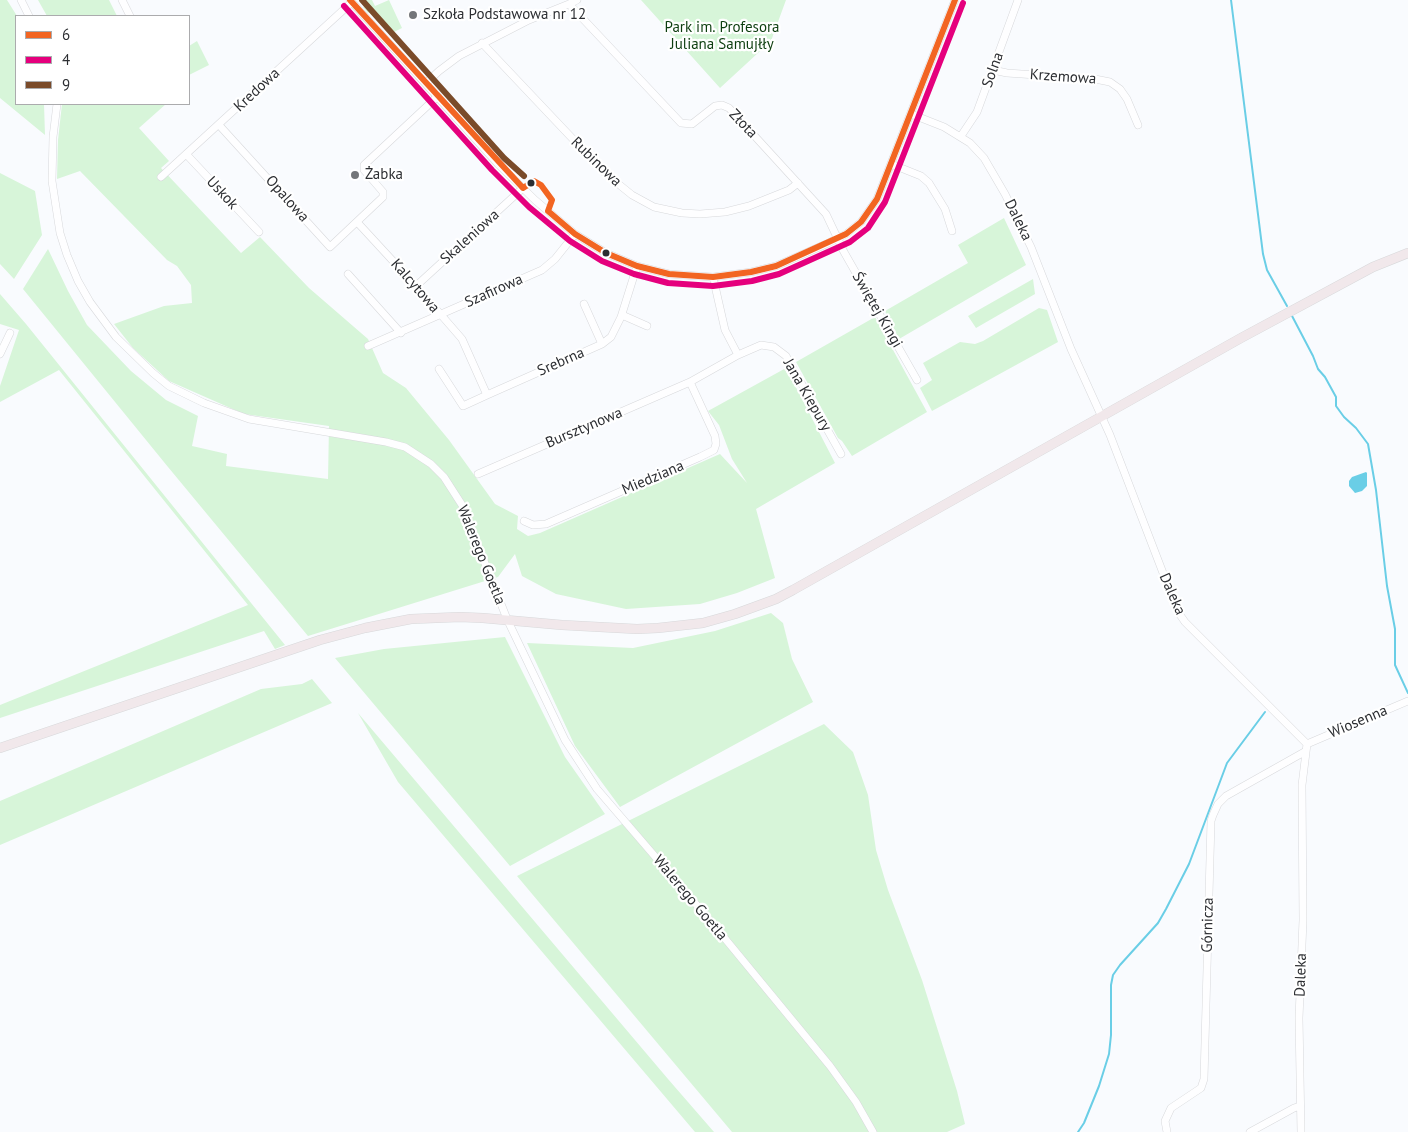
<!DOCTYPE html>
<meta charset="utf-8">
<style>
body{margin:0}
#map{position:relative;width:1408px;height:1132px;overflow:hidden;background:#f9fbfe;font-family:"PT Sans",sans-serif}
canvas{display:block}
.legend{position:absolute;left:15px;top:15px;width:175px;height:90px;box-sizing:border-box;background:#fff;border:1px solid #ababad;margin:0;padding:6px 9px;list-style:none;font-size:15px;color:#2c2e32}
.legend li{display:flex;align-items:center;gap:10px;height:25px}
.legend b{width:25px;border:1px solid #ababad}
</style>
<div id="map">
<canvas width="1408" height="1132"></canvas>
<ul class="legend">
<li><b style="height:6px;background:#f26522"></b>6</li>
<li><b style="height:6px;background:#e5007d"></b>4</li>
<li><b style="height:6px;background:#7a4b2a"></b>9</li>
</ul>
</div>
<script>
const g = document.querySelector('canvas').getContext('2d');
g.lineJoin = 'round';
function fillPath(path, color) { g.fillStyle = color; g.fill(path, 'evenodd'); }
const poly = rows => new Path2D(rows.map(r => 'M' + r).join(''));
function strokePath(path, color, width, dash) { g.strokeStyle = color; g.lineWidth = width; g.lineCap = dash ? 'butt' : 'round'; g.setLineDash(dash || []); g.stroke(path); }
function label(font, color, halo, rows, align = 'center') {
  g.font = font + ' "PT Sans",sans-serif'; g.lineWidth = 4.5; g.setLineDash([]); g.textBaseline = 'middle'; g.strokeStyle = halo; g.fillStyle = color; for (const [text, x, y, turn = 0] of rows) {
    g.save(); g.translate(x, y); g.rotate((+turn || 0) * Math.PI / 180); g.textAlign = isNaN(turn) ? turn : align; if (halo) g.strokeText(text, 0, 0); g.fillText(text, 0, 0); g.restore();
  }
}
const green = poly([
 [0,0,7,0,17,16,16,104,44,104,45,135,0,98],
 [38,0,109,0,117,16,47,16],
 [365,0,372,0,375,6,389,0,402,28,394,32,373,10,368,13,363,7,368,3],
 [641,0,786,0,771,41,720,88],
 [197,41,209,65,189,75,189,46],
 [62,104,166,104,139,128,169,161,161,168,241,253,260,237,309,288,368,339,383,373,406,388,449,440,495,504,518,516,517,529,528,536,540,533,720,454,747,483,732,459,719,425,708,411,786,368,835,463,756,509,775,578,737,593,700,604,626,609,556,594,522,576,515,554,498,577,308,636,168,467,23,289,48,249,68,291,87,325,131,371,166,400,198,416,192,446,227,454,226,466,328,479,329,426,244,414,169,381,133,348,114,324,164,306,192,303,191,285,177,266,167,260,80,171,57,179,58,140],
 [0,173,35,191,42,235,14,279,0,264],
 [1004,218,1026,265,899,339,885,311,968,263,958,245],
 [1033,279,1035,294,976,328,968,316],
 [0,294,26,324,285,645,275,649,264,631,0,718,0,705,248,605,59,370,0,402,0,386,19,330,0,324],
 [1039,308,1047,310,1058,342,932,411,920,388,932,380,923,363,960,342,975,344,983,341],
 [875,317,927,412,852,456,842,441,838,438,796,362],
 [771,613,783,623,792,659,813,702,620,807,575,746,527,643,633,648,715,631],
 [505,637,565,757,605,814,510,866,335,658,384,649],
 [312,679,332,703,0,845,0,801,261,689,302,684],
 [358,713,668,1079,714,1132,695,1132,398,782],
 [824,724,853,752,868,795,876,850,888,890,922,980,957,1091,965,1124,947,1132,732,1132,517,876]
]);
const water = poly([
 [1366,472,1367,473,1367,486,1362,491,1355,493,1349,486,1349,481,1352,477]
]);
const stream = poly([
 [1231,0,1263,254,1267,270,1287,306],
 [1291,314,1313,356,1318,369,1325,377,1336,397,1336,406,1344,417,1356,428,1368,444,1376,490,1387,586,1395,629,1395,665,1408,693],
 [1078,1132,1084,1123,1099,1086,1109,1054,1111,1035,1111,985,1113,975,1120,965,1158,923,1166,909,1189,864,1227,763,1265,712]
]);
const minor = poly([
 [21,0,29,16],
 [122,0,130,16],
 [350,0,498,164,535,200,575,234,606,253,637,266,669,274,713,277,751,272,776,266,826,244,846,234,861,222,877,199,955,0],
 [577,0,569,4,681,123,692,124,715,106,722,105,729,108,826,214,844,252,917,380],
 [482,43,606,174,632,195,654,207,682,213,700,214,725,212,749,206,789,190,798,183],
 [993,70,1007,73,1095,79,1110,82,1120,89,1127,99,1138,125],
 [426,83,439,71,459,56,529,20,569,4],
 [57,104,53,137,52,181,60,233,67,255,78,281,90,302,116,337,153,373,169,386,204,403,249,419,386,442,405,447,431,464,444,477,462,505,507,619,565,740,597,789,713,924,830,1066,856,1102,873,1132],
 [911,114,944,127,970,143,984,158,1005,194,1031,247,1071,349,1110,435,1178,612,1185,622,1307,744,1302,785,1303,920,1299,1018,1301,1132],
 [219,125,330,247,383,197,383,192,364,170,364,165,438,96],
 [961,136,977,112,1018,0],
 [186,154,259,232],
 [891,164,921,176,929,183,945,209,952,231],
 [161,177,352,2],
 [357,222,416,286,462,339,487,395,602,344,611,337,621,317,637,266],
 [348,274,401,333],
 [713,277,725,330,738,355],
 [416,286,523,188],
 [584,304,602,344],
 [622,315,647,326],
 [368,346,542,270,555,259,575,234],
 [0,354,10,333],
 [439,369,463,406,487,395],
 [478,474,690,382,738,355,761,345,774,347,786,356,841,454],
 [524,521,533,525,546,524,700,457,714,450,716,444,715,436,690,382],
 [1307,744,1408,701],
 [1167,1132,1165,1121,1171,1108,1201,1088,1204,1079,1211,821,1213,815,1218,804,1226,796,1306,751],
 [1250,1132,1294,1108,1300,1106]
]);
const major = poly([
 [0,748,320,640,365,628,411,619,460,617,483,618,562,625,637,629,658,628,703,623,735,614,776,599,793,590,1241,338,1373,267,1408,253]
]);
const bus1 = poly([
 [350,0,523,188,534,181,541,185,552,200,548,211,575,234,606,253,637,266,669,274,713,277,751,272,776,266,846,234,861,222,877,199,955,0]
]);
const bus2 = poly([
 [344,6,492,170,529,207,570,241,602,261,634,274,668,283,713,286,752,281,779,274,850,242,868,228,885,202,963,3]
]);
const bus3 = poly([
 [362,0,504,158,524,176]
]);
const markers = [
 [413,15,5,"#747679"],
 [355,175,5,"#747679"],
 [531,183,4.5,"#2c2e32"],
 [606,253,4.5,"#2c2e32"]
];
const poiNames = [
 ["Szkoła Podstawowa nr 12",423,15],
 ["Żabka",365,175]
];
const parkNames = [
 ["Park im. Profesora",722,28],
 ["Juliana Samujłły",722,45]
];
const streetNames = [
 ["Solna",993,70,-70],
 ["Krzemowa",1063,77,4],
 ["Kredowa",257,90,-43],
 ["Złota",743,124,46],
 ["Rubinowa",596,162,44],
 ["Uskok",222,193,47],
 ["Opalowa",287,199,48],
 ["Daleka",1018,220,64],
 ["Skaleniowa",470,237,-42],
 ["Kalcytowa",415,286,49],
 ["Szafirowa",494,291,-24],
 ["Świętej Kingi",877,310,60],
 ["Srebrna",561,362,-24],
 ["Jana Kiepury",807,395,60],
 ["Bursztynowa",584,428,-23],
 ["Miedziana",653,478,-23],
 ["Walerego Goetla",481,555,68],
 ["Daleka",1172,594,66],
 ["Wiosenna",1358,722,-23],
 ["Walerego Goetla",690,898,50],
 ["Górnicza",1208,925,-89],
 ["Daleka",1301,975,-88]
];
fillPath(green, '#d7f5d9');
fillPath(water, '#6acee6');
strokePath(stream, '#6acee6', 2);
strokePath(minor, '#d7d8db', 8);
strokePath(major, '#d7d8da', 10);
strokePath(minor, '#fefeff', 7);
strokePath(major, '#f1e8eb', 9);
strokePath(bus1, '#f26522', 6);
strokePath(bus2, '#e5007d', 6);
strokePath(bus3, '#7a4b2a', 6);
for (const [x, y, r, color] of markers) { const dot = new Path2D(); dot.arc(x, y, r, 0, 2 * Math.PI); g.fillStyle = color; g.fill(dot); strokePath(dot, '#fff', 2); }
label('15px', '#2c2e32', '#fff', poiNames, 'left');
label('15px', '#0c3d0e', '#fff', parkNames);
label('15px', '#2c2e32', '#fff', streetNames);
</script>
